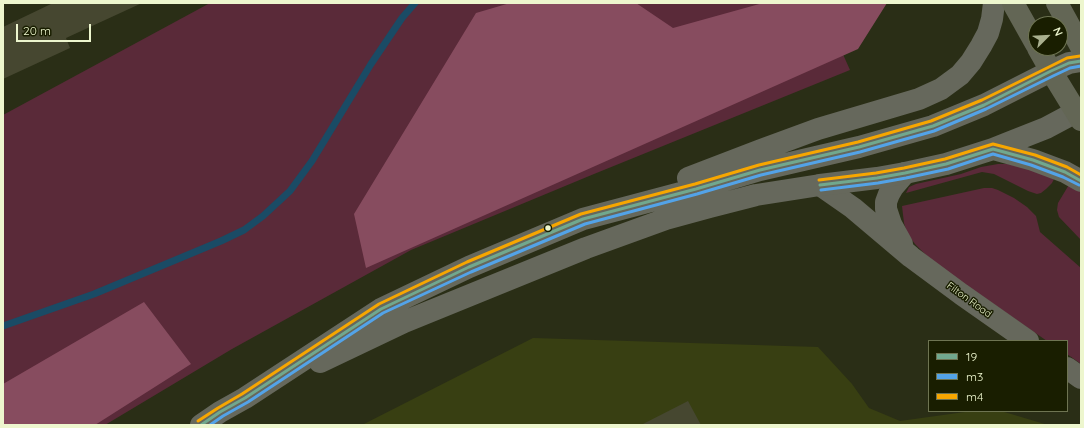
<!DOCTYPE html>
<style>
body{margin:0}
#map{position:relative;width:1084px;height:428px;overflow:hidden;background:#2a2e16;font-family:Quicksand,sans-serif}
canvas{display:block}
.frame{position:absolute;inset:0;border:4px solid #edf6ce;pointer-events:none}
.legend{position:absolute;left:928px;top:340px;width:140px;height:72px;box-sizing:border-box;background:#191e00;border:1px solid #6e7452;margin:0;padding:5px 7px;list-style:none;font-size:12px;color:#edf6ce}
.legend li{display:flex;align-items:center;gap:8px;height:20px}
.legend b{width:20px;border:1px solid #6e7452}
.north{position:absolute;left:1028px;top:16px;width:40px;height:40px;box-sizing:border-box;background:#191e00;border:1px solid #6e7452;border-radius:50%;rotate:66deg;font-size:11px;font-weight:700;line-height:16px;text-align:center;color:#edf6ce}
.north::after{content:'';display:block;margin:auto;width:14px;height:18px;background:#a9b08e;clip-path:polygon(50% 0,100% 100%,50% 72%,0 100%)}
.scale{position:absolute;left:16px;top:24px;width:75px;height:18px;box-sizing:border-box;border:2px solid #edf6ce;border-top:0;padding-left:5px;font-size:12px;line-height:14px;white-space:nowrap;color:#edf6ce;-webkit-text-stroke:3px #191e00;paint-order:stroke}
</style>
<div id="map">
<canvas width="1084" height="428"></canvas>
<div class="frame"></div>
<ul class="legend">
<li><b style="height:5px;background:#71a88e"></b>19</li>
<li><b style="height:5px;background:#53a3e8"></b>m3</li>
<li><b style="height:5px;background:#f7a600"></b>m4</li>
</ul>
<div class="north">N</div>
<div class="scale">20 m</div>
</div>
<script>
const g = document.querySelector('canvas').getContext('2d');
g.lineJoin = 'round';
function fillPath(path, color) { g.fillStyle = color; g.fill(path, 'evenodd'); }
const poly = rows => new Path2D(rows.map(r => 'M' + r).join(''));
function strokePath(path, color, width, dash) { g.strokeStyle = color; g.lineWidth = width; g.lineCap = dash ? 'butt' : 'round'; g.setLineDash(dash || []); g.stroke(path); }
function label(font, color, halo, rows, align = 'center') {
  g.font = font + ' Quicksand,sans-serif'; g.lineWidth = 3; g.setLineDash([]); g.textBaseline = 'middle'; g.strokeStyle = halo; g.fillStyle = color; for (const [text, x, y, turn = 0] of rows) {
    g.save(); g.translate(x, y); g.rotate((+turn || 0) * Math.PI / 180); g.textAlign = isNaN(turn) ? turn : align; if (halo) g.strokeText(text, 0, 0); g.fillText(text, 0, 0); g.restore();
  }
}
const built = poly([
 [533,338,818,347,852,384,869,408,900,421,972,411,1001,411,1048,425,362,425]
]);
const green = poly([
 [210,3,820,3,850,70,594,174,411,250,232,349,105,425,3,425,3,115],
 [998,164,1008,164,1056,175,1052,183,1046,189,1041,193,1037,194,1028,191,994,174,982,172,906,193,909,187,916,184,961,174,981,167],
 [1070,183,1081,190,1081,240,1059,217,1057,210,1058,203],
 [984,188,992,188,998,190,1014,198,1027,207,1036,216,1040,232,1081,268,1081,364,1067,354,1067,341,1047,341,947,272,926,255,915,244,907,233,904,223,902,206]
]);
const forest = poly([
 [510,3,636,3,673,28,763,3,887,3,858,49,366,268,354,214,476,13],
 [144,302,191,364,95,425,3,425,3,384]
]);
const stream = poly([
 [3,326,94,294,221,241,244,230,263,216,290,191,312,161,371,64,402,18,415,3]
]);
const building = poly([
 [53,3,142,3,66,38,70,48,3,79,3,27],
 [688,401,701,425,641,425]
]);
const minor = poly([
 [820,185,853,208,911,257,961,294,1028,341],
 [902,244,891,224,886,209,886,202,889,194,893,187,905,173],
 [1067,368,1081,378]
]);
const tertiary = poly([
 [993,149,1033,160,1065,172,1081,181],
 [688,178,761,150,818,129,919,99,941,89,960,75,971,62,981,46,988,33,992,19,994,3],
 [320,362,404,322,586,248,666,219,710,207,756,195,820,185,877,178,905,173,946,164,993,149,1008,143,1046,128,1076,112],
 [201,425,220,412,245,398,381,309,469,267,583,219,696,189,760,170,859,147,933,126,984,105,1051,71,1069,63,1081,61]
]);
const primary = poly([
 [1013,3,1036,44],
 [1057,3,1081,47],
 [1038,48,1051,71,1081,120]
]);
const bus1 = poly([
 [820,185,877,178,905,173,946,164,993,149,1033,160,1065,172,1081,181],
 [201,425,220,412,245,398,381,309,469,267,583,219,696,189,760,170,859,147,933,126,984,105,1051,71,1069,63,1081,61]
]);
const bus2 = poly([
 [821,190,878,183,906,178,948,169,993,154,1031,165,1063,177,1079,185],
 [210,425,223,416,248,402,383,313,471,272,585,224,697,194,761,175,860,152,934,131,986,109,1053,76,1070,68,1081,66]
]);
const bus3 = poly([
 [819,180,876,173,904,168,945,159,993,144,1035,155,1067,167,1081,175],
 [198,421,218,408,242,394,379,304,467,262,581,214,695,184,759,165,858,142,931,121,982,100,1049,67,1067,58,1080,56]
]);
const markers = [
 [548,228,3.5,"#edf6ce"]
];
const streetNames = [
 ["Filton Road",969,300,36]
];
fillPath(built, '#383f12');
fillPath(green, '#5a2a39');
fillPath(forest, '#874c5f');
strokePath(stream, '#1a4b65', 7);
fillPath(building, '#464730');
strokePath(minor, '#66685c', 22);
strokePath(tertiary, '#66685c', 22);
strokePath(primary, '#636655', 22);
strokePath(bus1, '#71a88e', 3);
strokePath(bus2, '#53a3e8', 3);
strokePath(bus3, '#f7a600', 3);
for (const [x, y, r, color] of markers) { const dot = new Path2D(); dot.arc(x, y, r, 0, 2 * Math.PI); g.fillStyle = color; g.fill(dot); strokePath(dot, '#191e00', 1.5); }
label('10px', '#edf6ce', '#191e00', streetNames);
</script>
